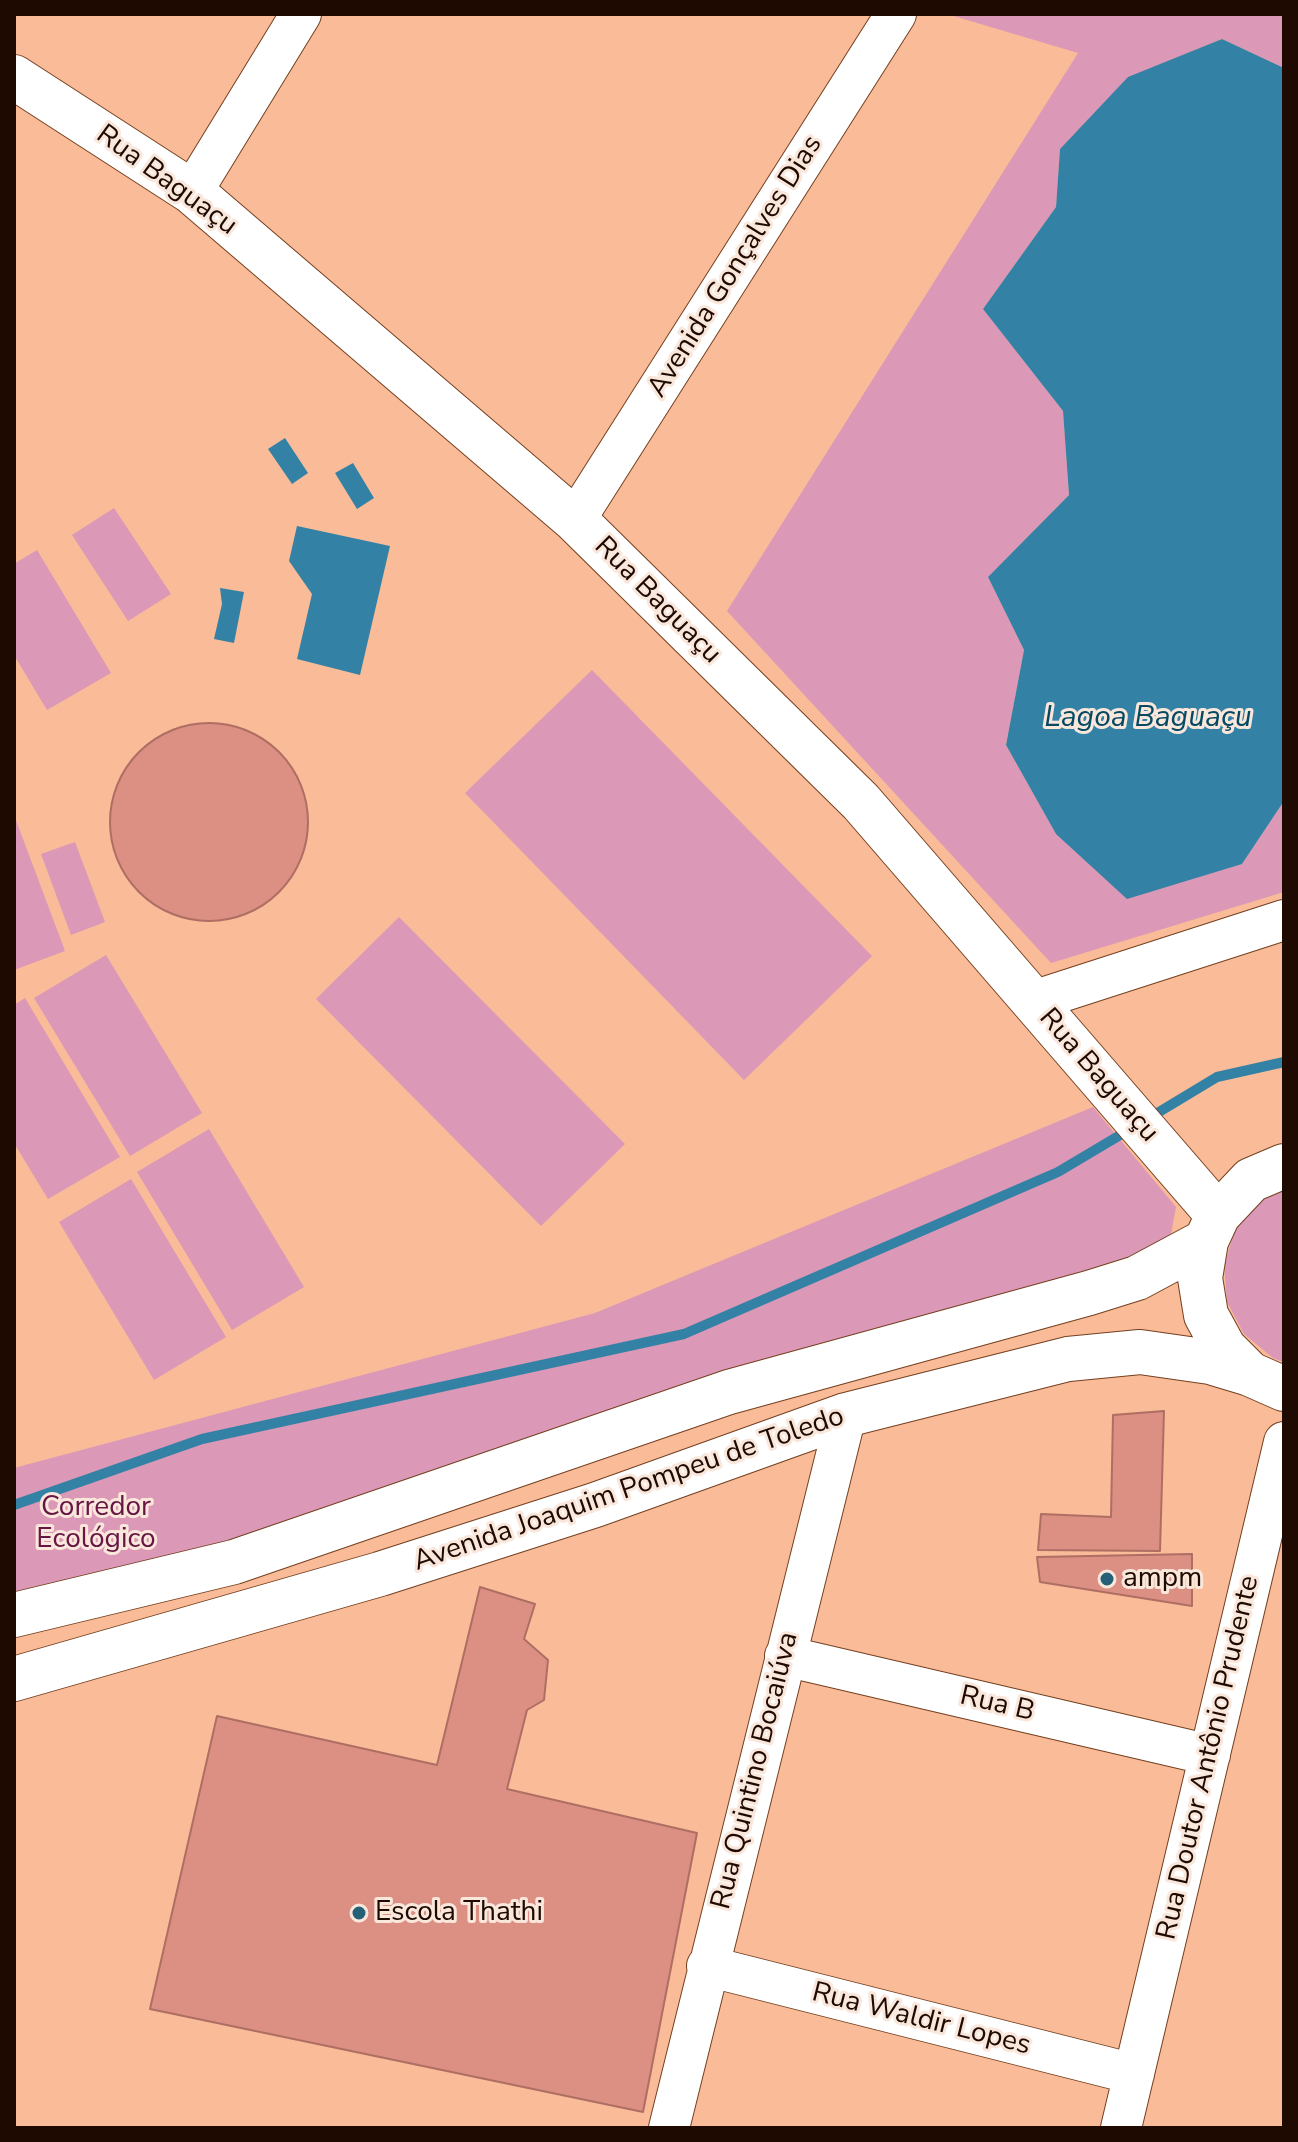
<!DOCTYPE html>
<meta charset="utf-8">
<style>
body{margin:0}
#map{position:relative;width:1298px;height:2142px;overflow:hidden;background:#f9bb98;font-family:"Nunito Sans",sans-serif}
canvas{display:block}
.frame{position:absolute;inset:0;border:16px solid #1f0a01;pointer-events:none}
</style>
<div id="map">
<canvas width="1298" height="2142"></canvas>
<div class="frame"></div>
</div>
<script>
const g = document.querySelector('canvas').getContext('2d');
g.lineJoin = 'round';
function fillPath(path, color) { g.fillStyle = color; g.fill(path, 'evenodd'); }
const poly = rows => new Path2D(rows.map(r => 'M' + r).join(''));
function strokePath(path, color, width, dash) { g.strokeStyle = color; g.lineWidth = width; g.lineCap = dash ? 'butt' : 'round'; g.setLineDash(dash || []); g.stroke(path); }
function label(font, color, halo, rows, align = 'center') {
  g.font = font + ' "Nunito Sans",sans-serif'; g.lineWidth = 6; g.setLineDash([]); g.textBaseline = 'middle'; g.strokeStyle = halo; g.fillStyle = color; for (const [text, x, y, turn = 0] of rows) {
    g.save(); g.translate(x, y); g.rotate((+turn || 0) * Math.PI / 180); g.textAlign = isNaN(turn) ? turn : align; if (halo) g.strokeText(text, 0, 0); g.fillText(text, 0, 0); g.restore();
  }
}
const green = poly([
 [947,14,1284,14,1284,68,1222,39,1128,78,1060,149,1056,207,983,309,1063,411,1069,495,988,577,1024,650,1006,745,1056,834,1242,864,1284,801,1284,892,1051,963,727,611,1078,53],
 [114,508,171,594,128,621,72,535],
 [37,550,111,673,47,710,14,655,14,564],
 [592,670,872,956,744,1080,465,793],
 [14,815,65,951,14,970],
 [75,842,105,922,71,935,41,854],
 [399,917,625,1144,541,1226,316,999],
 [106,955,202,1113,130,1156,34,998],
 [25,998,120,1157,48,1199,14,1143,14,1005],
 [1093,1107,1176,1207,1169,1245,724,1381,14,1634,14,1468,595,1313],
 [209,1129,304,1287,232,1330,137,1172],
 [131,1179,226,1337,154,1380,59,1222],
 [1284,1188,1284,1362,1273,1358,1244,1334,1227,1302,1224,1265,1235,1230,1260,1201]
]);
const water = poly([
 [1222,39,1284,68,1284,801,1242,864,1127,899,1056,834,1006,745,1024,650,988,577,1069,495,1063,411,983,309,1056,207,1060,149,1128,77],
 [285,438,308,473,292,484,268,449],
 [353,463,374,498,357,509,335,473],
 [297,526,390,546,360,675,297,659,312,594,289,561],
 [220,588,244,592,234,643,214,639,222,604]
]);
const stream = poly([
 [1149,1118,1217,1077,1284,1062],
 [14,1505,202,1439,684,1334,1058,1172,1132,1128]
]);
const building = poly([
 '110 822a99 99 0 1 1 198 0a99 99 0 1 1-198 0Z',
 [1164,1411,1160,1551,1038,1550,1041,1514,1111,1517,1113,1415,1164,1411],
 [1192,1554,1192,1606,1040,1582,1037,1557,1192,1554],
 [480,1587,535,1604,524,1639,548,1660,544,1700,527,1710,507,1789,697,1833,643,2112,150,2009,217,1716,437,1765,480,1587]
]);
const minor = poly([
 [192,192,301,14],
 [575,520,896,14],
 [1033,1001,1284,920],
 [785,1656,1210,1755],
 [707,1966,1134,2074],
 [669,2128,846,1415],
 [1121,2128,1284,1442]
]);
const tertiary = poly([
 [14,77,192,192,575,520,861,802,1218,1215]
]);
const secondary = poly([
 [1284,1166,1251,1180,1218,1215,1206,1241,1200,1278,1206,1315,1224,1348,1250,1374,1284,1389],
 [14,1615,234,1562,729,1392,1089,1293,1137,1278,1206,1241],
 [14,1679,380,1574,595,1505,846,1415,1068,1359,1140,1352,1210,1362,1250,1374]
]);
const markers = [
 [1107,1579,8,"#255f78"],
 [359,1913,8,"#255f78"]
];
const streetNames = [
 ["Rua Baguaçu",166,181,36],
 ["Avenida Gonçalves Dias",736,267,-58],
 ["Rua Baguaçu",657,601,45],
 ["Rua Baguaçu",1098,1076,49],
 ["Avenida Joaquim Pompeu de Toledo",629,1490,-19],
 ["Rua B",997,1705,13],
 ["Rua Doutor Antônio Prudente",1209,1758,-77],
 ["Rua Quintino Bocaiúva",756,1771,-76],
 ["Rua Waldir Lopes",921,2020,14]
];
const parkNames = [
 ["Corredor",96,1508],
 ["Ecológico",96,1540]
];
const poiNames = [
 ["ampm",1123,1579],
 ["Escola Thathi",375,1913]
];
const waterNames = [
 ["Lagoa Baguaçu",1148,719]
];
fillPath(green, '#db98b7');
fillPath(water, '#3382a5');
strokePath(stream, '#3382a5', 10);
fillPath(building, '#db9083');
strokePath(building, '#af6e63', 2);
strokePath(minor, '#744020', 42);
strokePath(tertiary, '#744020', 46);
strokePath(secondary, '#744020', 46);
strokePath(minor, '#fff', 40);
strokePath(tertiary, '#fff', 44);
strokePath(secondary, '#fff', 44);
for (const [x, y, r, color] of markers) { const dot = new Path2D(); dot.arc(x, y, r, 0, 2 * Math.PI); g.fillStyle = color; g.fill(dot); strokePath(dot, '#fae7dc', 3); }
label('28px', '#1f0a01', '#fae7dc', streetNames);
label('28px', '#671644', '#fae7dc', parkNames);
label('28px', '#1f0a01', '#fae7dc', poiNames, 'left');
label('italic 30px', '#054962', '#fae7dc', waterNames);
</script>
